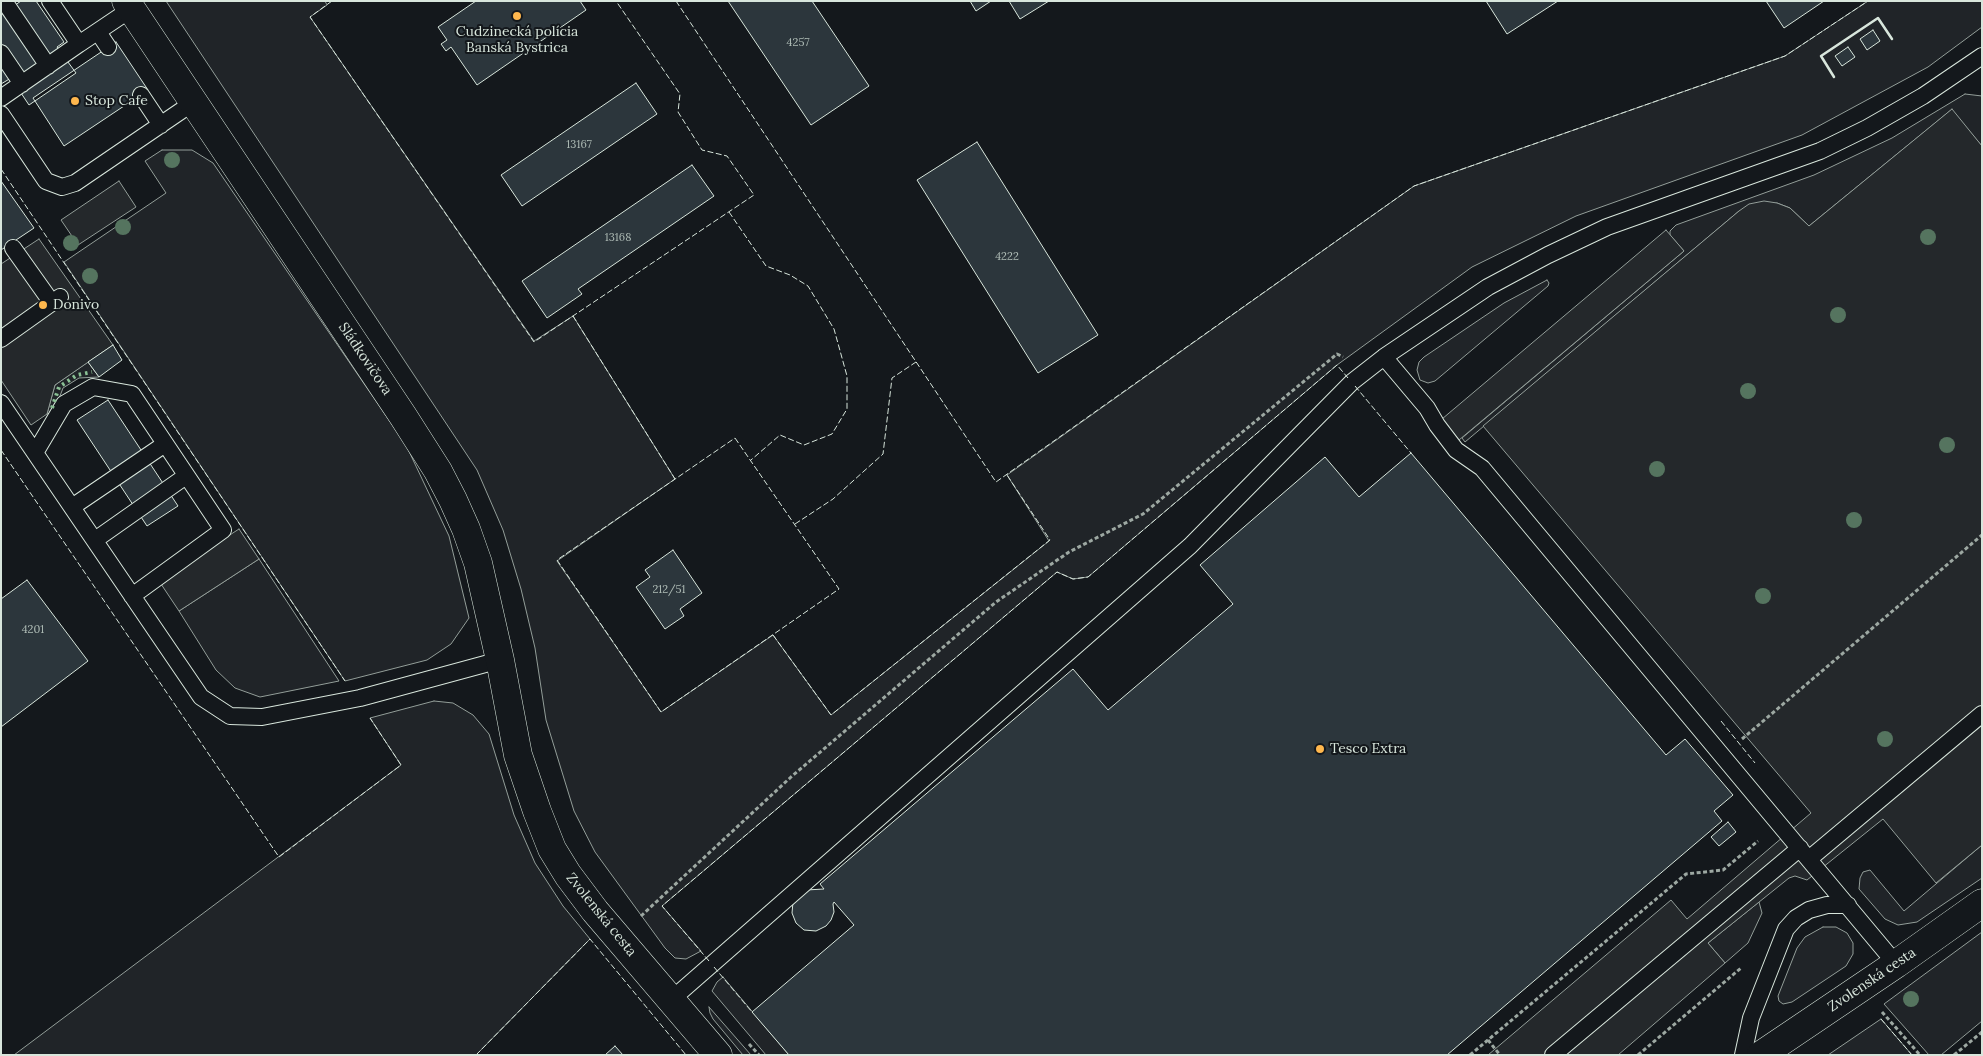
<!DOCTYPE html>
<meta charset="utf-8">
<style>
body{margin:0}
#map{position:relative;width:1983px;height:1056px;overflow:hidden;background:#14181c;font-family:Lora,serif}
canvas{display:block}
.frame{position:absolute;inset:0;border:2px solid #d8e6dc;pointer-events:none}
</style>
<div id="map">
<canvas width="1983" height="1056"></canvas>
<div class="frame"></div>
</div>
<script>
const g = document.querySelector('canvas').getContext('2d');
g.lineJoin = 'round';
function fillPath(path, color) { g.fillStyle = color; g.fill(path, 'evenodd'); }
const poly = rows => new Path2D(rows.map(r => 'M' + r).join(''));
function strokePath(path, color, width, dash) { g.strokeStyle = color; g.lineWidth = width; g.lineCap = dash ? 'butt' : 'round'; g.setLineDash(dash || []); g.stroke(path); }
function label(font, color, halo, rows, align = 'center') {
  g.font = font + ' Lora,serif'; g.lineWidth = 4; g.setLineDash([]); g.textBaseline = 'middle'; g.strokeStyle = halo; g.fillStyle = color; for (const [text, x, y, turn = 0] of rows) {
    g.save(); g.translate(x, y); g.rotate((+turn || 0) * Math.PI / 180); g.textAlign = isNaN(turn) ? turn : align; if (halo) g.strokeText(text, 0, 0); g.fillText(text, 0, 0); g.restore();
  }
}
const green = poly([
 [166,1,325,1,327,5,310,17,534,341,573,316,675,479,557,561,661,712,773,635,831,715,1049,541,1007,475,1414,186,1785,56,1868,1,1982,1,1982,27,1928,67,1802,135,1576,216,1472,267,1337,365,1088,577,1073,579,1057,572,662,906,701,951,686,959,675,958,665,948,595,852,574,811,546,720,535,648,521,589,503,530,477,470,166,1],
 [1965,94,1982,96,1982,146,1951,110,1809,226,1790,208,1777,203,1739,211,1465,442,1462,438,1684,251,1670,235,1670,231,1676,225,1814,175,1892,138,1965,94],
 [162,150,192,150,213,163,406,445,449,536,469,618,451,644,427,660,345,681,64,262,166,193,145,161,162,150],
 [1547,280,1549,283,1548,286,1435,381,1428,383,1420,380,1417,370,1419,362,1424,357,1504,303,1547,280],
 [88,362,99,377,79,378,63,388,54,412,47,414,55,385,88,362],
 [259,559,339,681,260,697,235,688,216,670,179,611,259,559],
 [434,701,453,703,473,715,489,734,514,815,535,863,563,906,590,939,476,1055,14,1055,401,765,370,718,434,701],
 [1982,845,1982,878,1917,922,1898,925,1885,919,1859,889,1860,878,1863,872,1870,870,1904,911,1982,845],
 [1759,902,1762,913,1748,943,1725,963,1708,943,1759,902],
 [1823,927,1836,927,1847,933,1853,943,1853,954,1846,966,1792,1002,1783,1004,1779,1001,1778,996,1797,948,1805,937,1823,927],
 [1982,932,1982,1021,1941,1055,1929,1055,1884,1004,1982,932],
 [723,977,789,1055,766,1055,712,991,717,982,723,977],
 [709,1007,751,1055,743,1055,713,1019,710,1013,709,1007],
 [1881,1019,1912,1055,1827,1055,1828,1055,1881,1019]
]);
const parking = poly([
 [1952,109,1982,146,1982,845,1936,883,1883,819,1807,880,1795,876,1789,878,1708,943,1725,963,1618,1055,1488,1055,1671,900,1687,919,1811,813,1483,426,1739,211,1749,204,1764,201,1777,203,1790,208,1809,226,1952,109],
 [119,181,136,207,78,245,61,220,119,181],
 [1666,230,1684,251,1459,440,1442,419,1666,230],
 [39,239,113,345,55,385,47,414,31,425,1,380,1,264,39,239],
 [239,529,259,559,179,611,159,581,239,529]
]);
const building = poly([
 [21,1,36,1,64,42,57,47,76,73,29,105,11,78,1,84,1,15,21,1],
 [476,1,580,1,586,10,477,85,451,47,446,51,441,44,447,40,438,27,476,1],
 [728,1,812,1,869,86,811,125,728,1],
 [970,1,991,1,976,11,970,1],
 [1009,1,1049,1,1020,19,1009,1],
 [1486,1,1558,1,1507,34,1486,1],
 [1766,1,1824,1,1784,28,1766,1],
 [1873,30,1880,41,1867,50,1860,39,1873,30],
 [116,42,148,90,64,146,33,98,116,42],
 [1848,47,1855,57,1842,66,1835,56,1848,47],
 [636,83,657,114,522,206,501,175,636,83],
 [977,142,1098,335,1038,373,917,180,977,142],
 [692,165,714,196,578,289,582,294,547,318,522,281,692,165],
 [1,181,34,228,1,250,1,181],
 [113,345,122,360,99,377,88,362,113,345],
 [108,400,178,506,147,526,77,420,108,400],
 [1411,453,1666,755,1685,739,1733,795,1714,811,1722,821,1447,1055,789,1055,752,1012,854,925,834,902,833,904,834,912,831,920,826,926,816,931,804,930,796,923,792,913,793,902,806,890,824,889,820,884,1073,669,1108,710,1233,604,1200,565,1325,457,1359,497,1411,453],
 [673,550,702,593,680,609,684,616,665,629,636,587,650,577,645,570,673,550],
 [27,580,88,661,1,727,1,599,27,580],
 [1728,822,1736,832,1719,846,1711,837,1728,822],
 [615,1046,623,1055,605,1055,615,1046]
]);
const path = poly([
 [1742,739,1982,535],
 [641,916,791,777,996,602,1069,552,1143,514,1337,354,1343,357],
 [1882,1012,1920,1055],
 [1488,1040,1500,1055],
 [749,1044,759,1055],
 [1470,1055,1686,874,1723,870,1758,841],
 [1638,1055,1741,968],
 [1954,1055,1982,1032]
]);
const service = poly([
 [4,1,48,66],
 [50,1,79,44,131,9],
 [98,32,108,47],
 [1,53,22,84],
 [141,95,161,125],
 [1,98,79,44],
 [1,114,46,181,62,187,75,183,194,102],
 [13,248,52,303],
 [1,339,60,297],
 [1384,357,1427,408,1437,425,1456,450,1482,468,1896,964],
 [1,403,201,697,230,716,262,717,360,698,500,660],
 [35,453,64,404,93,387,132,394,223,530,132,596],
 [72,507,165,444],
 [95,540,186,476],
 [1809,859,1982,714],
 [671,1000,1190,546,1352,382,1384,357,1488,287,1548,255,1607,227,1820,151,1867,128,1923,96,1982,56],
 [1553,1055,1800,848],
 [1743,1055,1751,1018,1786,929,1796,918,1809,910,1827,905,1848,905]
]);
const minor = poly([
 [1761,1055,1896,964,1982,903]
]);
const tertiary = poly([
 [126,1,403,416,438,471,453,500,466,529,478,563,500,660,518,755,537,811,552,849,568,875,595,911,718,1055]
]);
const hedge = poly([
 [52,408,59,387,77,375,92,372]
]);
const fence = poly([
 [332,1,310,17,534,342,754,195,727,156,702,150,678,112,680,94,616,1],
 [676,1,996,482,1414,186,1785,56,1868,1],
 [1,169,345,681],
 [729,212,766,266,790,275,808,286,834,329,847,376,847,409,832,434,804,445,780,435,751,460],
 [573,316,675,479],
 [1355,386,1411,453],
 [735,438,839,589,661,712,557,560,735,438],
 [1,450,279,857,401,765,370,718],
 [795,524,833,499,883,454,892,378,916,362],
 [773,635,831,715,1050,540,1007,475],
 [1721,721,1755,763],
 [709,961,662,906,1057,572,1073,579,1088,577,1337,365,1348,378],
 [714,967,752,1012],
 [1881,1019,1912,1055],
 [476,1055,590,939,686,1055]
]);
const wall = poly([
 [1834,77,1821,56,1878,18,1892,39]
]);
const trees = [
 [172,160],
 [123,227],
 [1928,237],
 [71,243],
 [90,276],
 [1838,315],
 [1748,391],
 [1947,445],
 [1657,469],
 [1854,520],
 [1763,596],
 [1885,739],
 [1911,999]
];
const markers = [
 [517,16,5,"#ffb74d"],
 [75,101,5,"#ffb74d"],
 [43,305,5,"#ffb74d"],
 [1320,749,5,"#ffb74d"]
];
const numberNames = [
 ["4257",798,43],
 ["13167",579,145],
 ["13168",618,238],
 ["4222",1007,257],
 ["212/51",669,590],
 ["4201",33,630]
];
const poiNames = [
 ["Cudzinecká polícia",517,32,"center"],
 ["Banská Bystrica",517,48,"center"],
 ["Stop Cafe",85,101],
 ["Donivo",53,305],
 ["Tesco Extra",1330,749]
];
const streetNames = [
 ["Sládkovičova",365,359,56],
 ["Zvolenská cesta",601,915,51],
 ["Zvolenská cesta",1872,980,-34]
];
fillPath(green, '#202428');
strokePath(green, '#939e99', 1);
fillPath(parking, '#24282b');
strokePath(parking, '#939e99', 1);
fillPath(building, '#2c363c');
strokePath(building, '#d8e6dc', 1);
strokePath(service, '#d8e6dc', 18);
strokePath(minor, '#d8e6dc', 29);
strokePath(tertiary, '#d8e6dc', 29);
strokePath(path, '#9da8a2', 3, [4, 2.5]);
strokePath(service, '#14181c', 16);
strokePath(minor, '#14181c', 28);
strokePath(tertiary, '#14181c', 28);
strokePath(hedge, '#8ac095', 4, [2.5, 4]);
strokePath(fence, '#d8e6dc', 1, [6, 2.5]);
strokePath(wall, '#d8e6dc', 2.5);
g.fillStyle = '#55745f';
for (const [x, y] of trees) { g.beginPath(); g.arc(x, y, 8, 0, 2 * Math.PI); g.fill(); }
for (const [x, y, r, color] of markers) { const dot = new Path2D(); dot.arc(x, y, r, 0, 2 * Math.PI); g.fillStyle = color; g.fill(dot); strokePath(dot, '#14181c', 2); }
label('11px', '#adbab4', null, numberNames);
label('14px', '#d8e6dc', '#14181c', poiNames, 'left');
label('14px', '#d8e6dc', '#14181c', streetNames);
</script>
